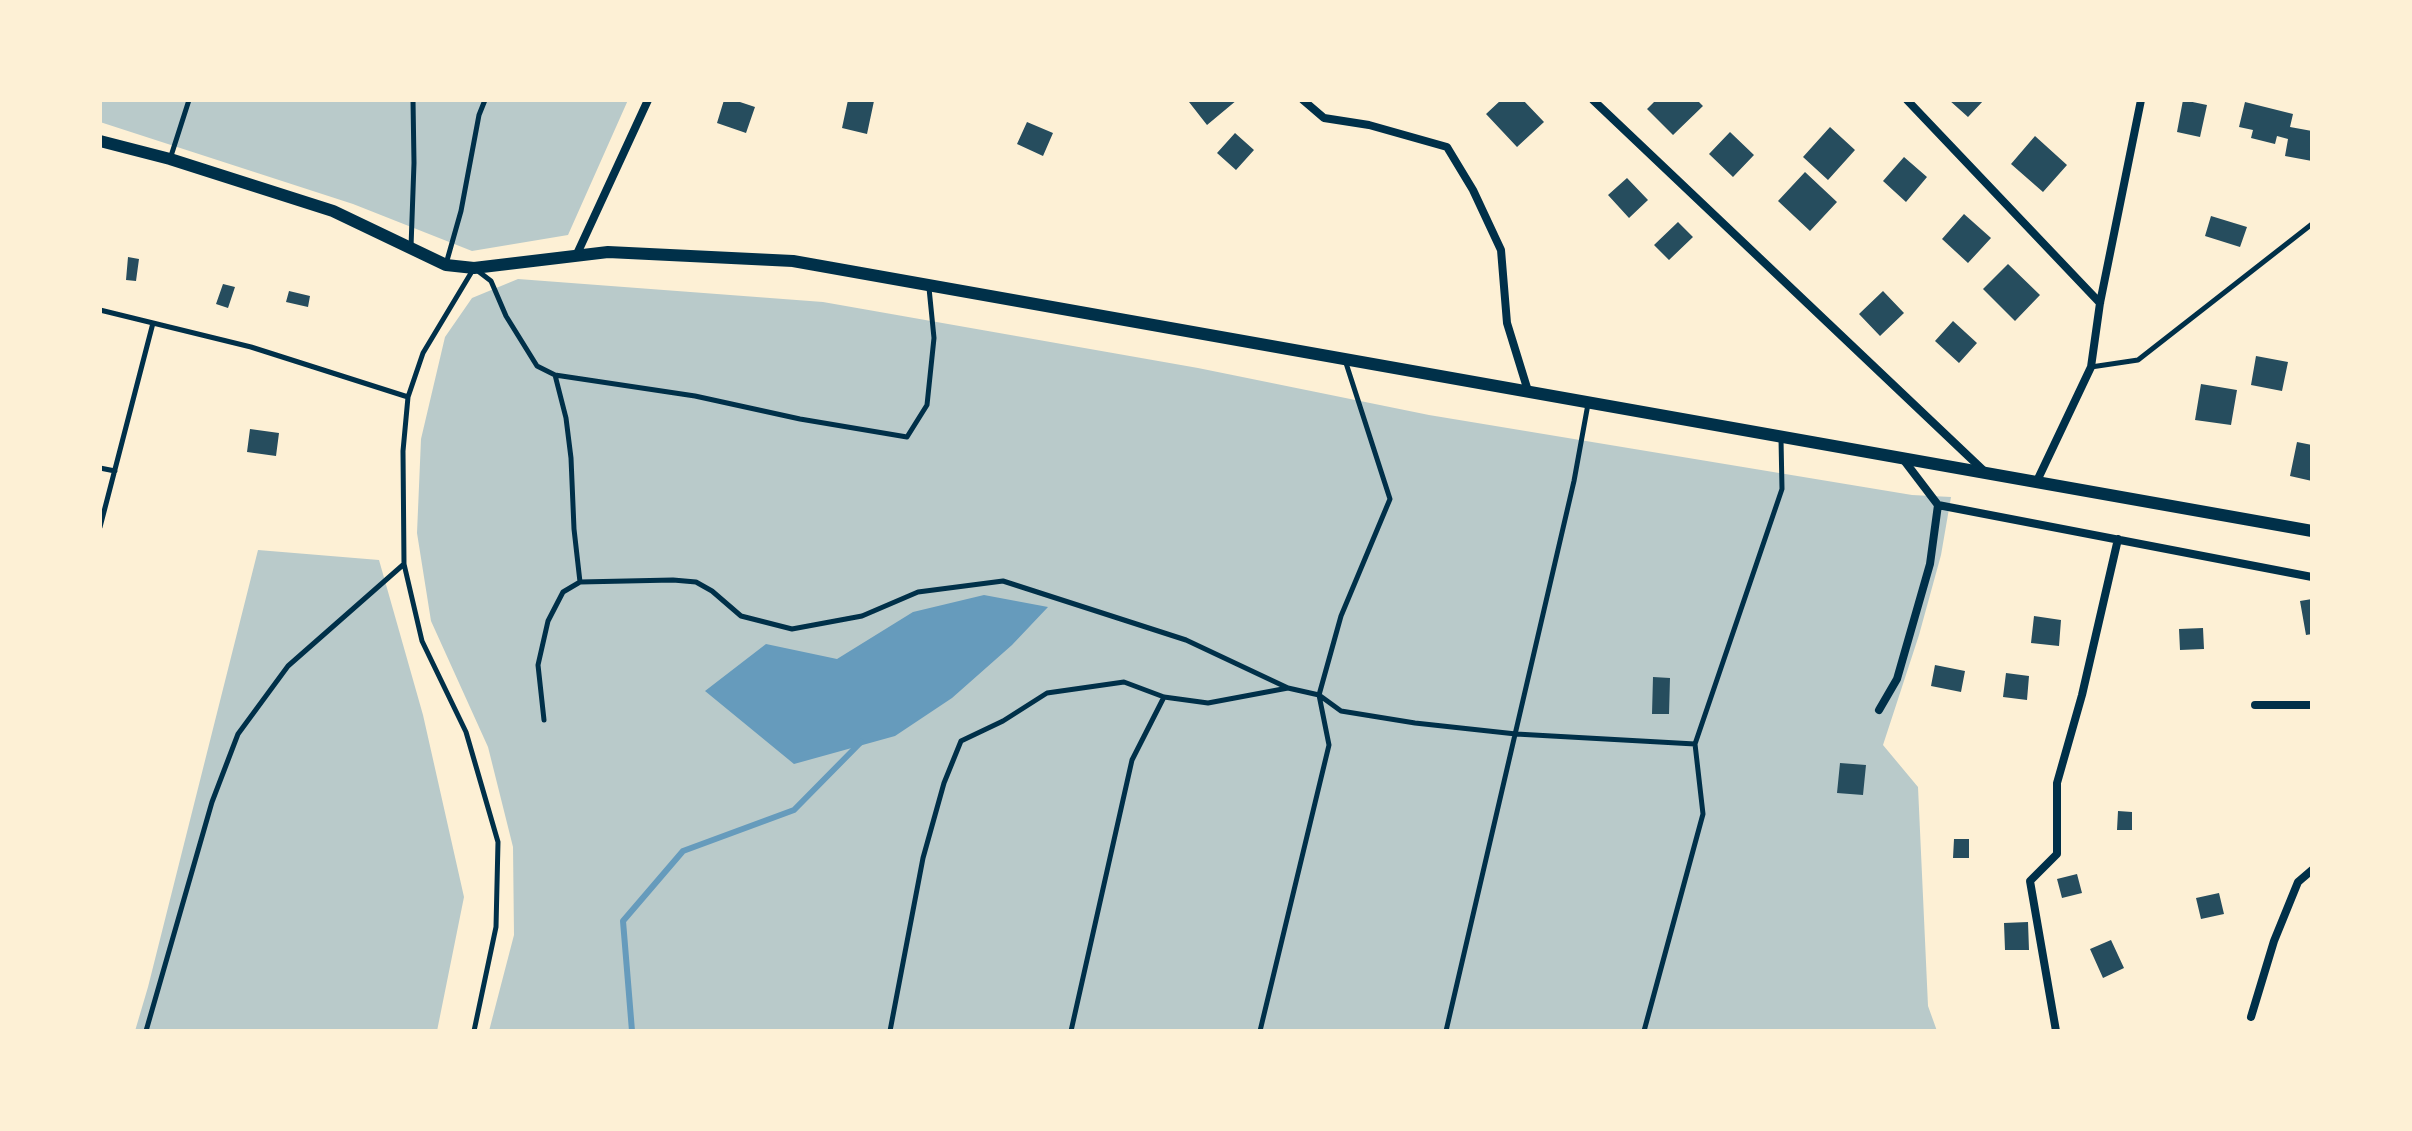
<!DOCTYPE html>
<style>
body{margin:0}
#map{position:relative;width:2412px;height:1131px;overflow:hidden;background:#fdf0d5;font-family:Lato,sans-serif}
canvas{display:block}
.frame{position:absolute;inset:0;border:102px solid #fdf0d5;pointer-events:none}
</style>
<div id="map">
<canvas width="2412" height="1131"></canvas>
<div class="frame"></div>
</div>
<script>
const g = document.querySelector('canvas').getContext('2d');
g.lineJoin = 'round';
function fillPath(path, color) { g.fillStyle = color; g.fill(path, 'evenodd'); }
const poly = rows => new Path2D(rows.map(r => 'M' + r).join(''));
function strokePath(path, color, width, dash) { g.strokeStyle = color; g.lineWidth = width; g.lineCap = dash ? 'butt' : 'round'; g.setLineDash(dash || []); g.stroke(path); }
const green = poly([
 [100,100,628,100,568,235,472,251,353,204,100,122],
 [518,279,823,302,1198,368,1429,415,1912,495,1951,497,1941,555,1919,635,1883,745,1918,787,1928,1006,1937,1031,489,1031,514,935,513,847,488,747,431,621,417,533,421,439,445,337,472,298],
 [258,550,379,560,423,715,464,897,437,1031,135,1031,148,987]
]);
const water = poly([
 [984,595,1048,607,1012,645,952,698,895,736,794,764,705,691,766,644,837,659,913,612]
]);
const stream = poly([
 [632,1031,623,921,683,851,794,810,861,742]
]);
const building = poly([
 [724,100,734,100,755,107,746,133,717,123],
 [848,100,874,101,867,134,842,128],
 [1191,100,1237,100,1207,125,1189,102],
 [1501,100,1523,100,1544,122,1517,147,1486,114],
 [1656,100,1697,100,1703,106,1673,135,1647,109],
 [1949,100,1984,100,1968,117],
 [2183,100,2207,105,2200,137,2177,132],
 [2245,102,2293,114,2290,127,2312,131,2312,161,2285,156,2288,139,2277,136,2275,144,2251,138,2253,130,2239,127],
 [1027,122,1053,133,1043,156,1017,144],
 [1830,127,1855,150,1828,180,1803,157],
 [1730,132,1754,155,1733,177,1709,154],
 [1235,133,1254,150,1236,170,1217,153],
 [2035,136,2067,165,2043,192,2011,164],
 [1904,157,1927,177,1906,202,1883,181],
 [1805,172,1837,202,1810,231,1778,201],
 [1627,178,1648,200,1629,218,1608,195],
 [1964,214,1991,238,1968,263,1942,239],
 [2211,216,2247,227,2240,247,2205,236],
 [1678,222,1693,237,1669,260,1654,245],
 [128,257,139,259,136,281,126,280],
 [2008,264,2040,295,2015,321,1983,289],
 [223,284,235,287,228,308,216,304],
 [289,291,310,296,308,307,286,302],
 [1883,291,1904,313,1880,336,1859,314],
 [1953,321,1977,343,1959,363,1935,341],
 [2256,356,2288,362,2282,391,2251,385],
 [2201,384,2237,390,2231,425,2195,420],
 [250,429,279,433,276,456,247,452],
 [2297,442,2312,445,2312,481,2290,476],
 [2312,599,2312,634,2306,635,2300,601],
 [2034,616,2061,620,2059,646,2031,643],
 [2203,628,2204,649,2180,650,2179,629],
 [1935,665,1965,671,1961,692,1931,686],
 [2006,673,2029,676,2027,700,2003,697],
 [1653,677,1670,678,1669,714,1652,714],
 [1840,763,1866,765,1863,795,1837,793],
 [2118,811,2132,812,2132,830,2117,830],
 [1954,839,1969,839,1969,858,1953,858],
 [2077,874,2082,893,2062,898,2057,879],
 [2219,893,2224,914,2201,919,2196,898],
 [2028,922,2029,950,2005,950,2004,923],
 [2111,940,2124,968,2103,978,2090,949]
]);
const service = poly([
 [171,156,189,100],
 [411,247,414,163,413,100],
 [446,264,461,211,479,115,485,100],
 [100,310,251,347,408,397],
 [1345,360,1390,499,1341,616,1319,695,1341,711,1415,723,1516,734,1695,744],
 [2091,367,2138,360,2312,224],
 [555,375,566,418,571,458,574,529,580,582,673,580,696,582,712,591,741,616,792,629,862,616,918,592,1003,581,1186,640,1288,688],
 [100,468,115,471],
 [100,527,153,323],
 [544,720,538,665,548,621,563,592,580,582],
 [146,1031,212,802,238,734,288,666,404,564],
 [474,1031,496,927,498,842,466,732,422,641,404,564,403,451,408,397,423,353,474,268,491,281,506,316,537,366,555,375,695,396,800,419,907,437,927,405,934,338,929,288],
 [890,1031,923,858,944,783,961,741,1003,721,1047,693,1124,682,1164,697,1208,703,1288,688,1319,695,1329,745,1260,1031],
 [1071,1031,1132,760,1164,697],
 [1446,1031,1574,481,1588,404],
 [1644,1031,1703,814,1695,744,1782,489,1781,439]
]);
const minor = poly([
 [1303,100,1324,118,1369,125,1447,147,1473,190,1501,250,1507,323,1528,391],
 [1593,100,1984,471],
 [1907,100,2100,303],
 [576,256,648,100],
 [2036,483,2091,367,2100,303,2141,100],
 [1938,505,2312,577],
 [2255,705,2312,705],
 [1879,710,1897,679,1930,564,1938,505,1903,459],
 [2251,1017,2274,941,2298,882,2312,870],
 [2056,1031,2030,881,2057,854,2057,783,2082,695,2118,539]
]);
const tertiary = poly([
 [100,141,170,159,333,211,446,265,474,268,608,252,793,261,2312,531]
]);
fillPath(green, '#b9caca');
fillPath(water, '#669bbc');
strokePath(stream, '#669bbc', 6);
fillPath(building, '#264d5e');
strokePath(service, '#003049', 5);
strokePath(minor, '#003049', 8);
strokePath(tertiary, '#003049', 12);
</script>
